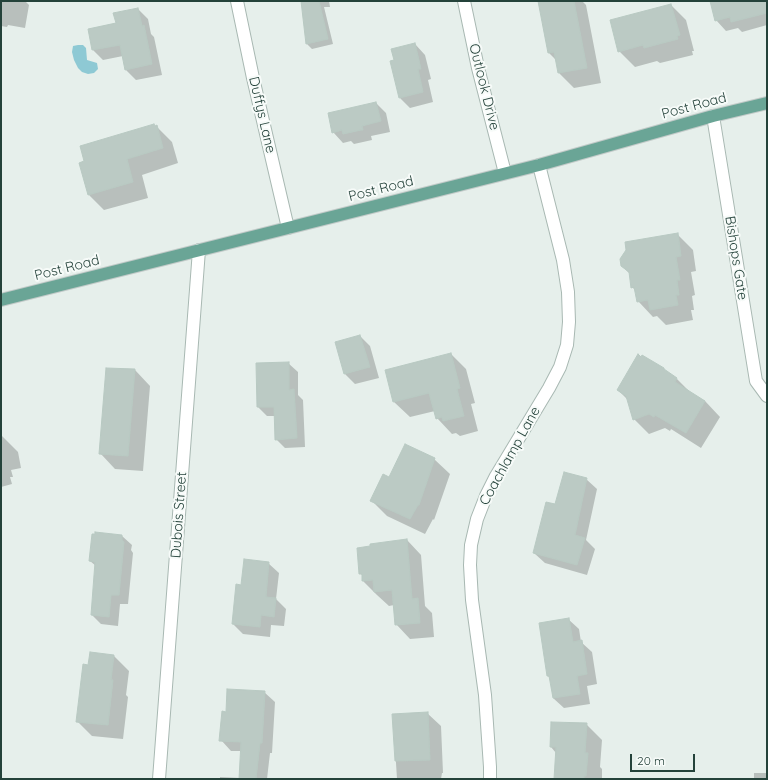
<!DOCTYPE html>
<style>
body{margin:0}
#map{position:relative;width:768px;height:780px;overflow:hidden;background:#e6efeb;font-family:Quicksand,sans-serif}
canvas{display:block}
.frame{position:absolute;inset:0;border:2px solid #24423a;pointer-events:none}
.scale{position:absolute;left:630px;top:754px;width:65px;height:18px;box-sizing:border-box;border:2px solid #24423a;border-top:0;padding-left:5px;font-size:12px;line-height:14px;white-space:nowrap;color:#24423a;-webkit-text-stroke:3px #f7fbf9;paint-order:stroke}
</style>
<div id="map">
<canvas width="768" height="780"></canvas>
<div class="frame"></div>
<div class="scale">20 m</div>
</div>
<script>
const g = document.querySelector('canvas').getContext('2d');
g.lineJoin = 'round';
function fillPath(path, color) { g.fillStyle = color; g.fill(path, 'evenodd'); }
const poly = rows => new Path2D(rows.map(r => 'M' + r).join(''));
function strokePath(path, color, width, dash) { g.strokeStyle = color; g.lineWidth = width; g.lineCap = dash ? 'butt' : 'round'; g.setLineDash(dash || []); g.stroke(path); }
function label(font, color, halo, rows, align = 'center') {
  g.font = font + ' Quicksand,sans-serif'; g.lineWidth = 4; g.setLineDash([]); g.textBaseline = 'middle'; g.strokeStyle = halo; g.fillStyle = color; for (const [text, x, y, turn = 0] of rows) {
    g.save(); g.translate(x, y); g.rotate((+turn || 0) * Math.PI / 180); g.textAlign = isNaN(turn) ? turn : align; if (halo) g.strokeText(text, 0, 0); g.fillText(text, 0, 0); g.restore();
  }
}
const water = poly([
 [78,45,83,45,86,48,87,60,97,63,98,69,94,73,88,74,82,72,78,68,74,60,72,52,73,46]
]);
const shadow = poly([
 [1,1,25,1,29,5,25,28,8,25,7,27,1,26],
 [302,1,329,1,330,7,324,7,333,44,312,49,307,44],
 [539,1,582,1,586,5,601,83,574,88,559,73,557,61,549,53],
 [711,1,766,1,767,25,742,32,738,28,726,31,716,20],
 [671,5,686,20,694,51,692,51,693,55,660,63,657,61,635,67,619,51],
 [138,9,148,19,151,34,154,37,162,75,136,80,126,70,123,56,103,60,93,50,89,29,117,23],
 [415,44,425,55,431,79,428,80,433,102,410,108,400,98,395,61],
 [376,103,386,113,390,132,371,136,372,140,354,144,351,141,343,143,333,132],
 [156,127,157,127,172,142,178,163,142,175,148,198,104,210,89,195],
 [677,234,693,250,696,271,691,272,695,295,692,296,694,310,691,310,693,320,666,325,657,316,653,317,638,301,636,291,632,287,630,274,622,266],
 [360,336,370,346,379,378,355,384,345,374,336,343],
 [451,354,466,369,475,403,471,404,478,431,460,436,456,433,452,434,437,418,435,411,410,417,394,402,386,370],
 [288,363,298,372,298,395,303,400,305,447,285,448,276,439,275,416,267,416,258,407],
 [107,369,135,370,150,386,143,471,115,469,100,453],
 [677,379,692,394,705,401,720,417,701,448,671,429,670,431,665,428,649,434,634,419,629,401,618,390],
 [1,435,18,452,21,468,11,470,13,477,10,477,12,484,1,487],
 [434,459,450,474,434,520,433,519,425,534,387,516,371,500,390,478],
 [586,479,597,489,586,540,595,549,587,575,545,563,534,553,556,506],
 [96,535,122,536,132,545,131,550,133,553,128,604,120,604,118,626,101,624,92,615,96,566,90,561],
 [407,540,421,555,425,606,432,613,434,637,410,639,396,624,394,605,389,606,377,595,363,581,363,576,360,573],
 [268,563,279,573,276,599,286,609,284,626,271,625,270,637,243,634,233,624,242,586],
 [568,619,579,629,581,642,592,652,597,684,587,686,590,704,564,708,553,698,550,678,548,676],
 [114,656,129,671,126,695,128,697,123,739,92,736,77,721,89,666],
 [264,692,275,702,272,753,270,753,267,779,220,779,220,777,240,778,241,751,231,751,221,740,227,713],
 [427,713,441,726,443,773,442,773,441,779,397,779,393,715],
 [586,724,602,740,600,767,602,769,602,779,555,779,556,753,551,747],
 [754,773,767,773,767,779,754,779]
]);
const building = poly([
 [301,1,319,1,328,39,306,44,301,1],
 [538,1,574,1,587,68,558,73,554,52,548,53,538,1],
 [710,1,767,1,767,13,731,22,730,17,715,21,710,1],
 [671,4,680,35,677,36,678,39,644,48,643,45,618,52,610,20,671,4],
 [138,8,142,26,144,25,152,64,125,70,120,45,92,50,88,29,116,23,113,13,138,8],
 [415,43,421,69,418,69,423,92,399,98,390,61,394,60,391,49,415,43],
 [376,102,381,121,362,126,363,130,361,130,343,134,342,130,332,133,328,113,376,102],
 [154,124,155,126,157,125,163,148,127,159,133,182,88,195,79,163,84,161,80,146,154,124],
 [678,233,681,256,676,257,680,280,677,280,679,295,676,295,678,305,650,310,648,300,637,302,634,287,631,288,629,272,621,266,620,259,626,250,625,242,678,233],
 [360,335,370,367,344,374,335,342,360,335],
 [451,353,460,388,457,389,464,416,443,421,442,417,436,419,429,393,393,402,385,370,451,353],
 [638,354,641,357,642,355,664,368,664,369,677,378,675,382,705,401,686,433,655,415,654,417,649,414,633,420,626,396,617,390,638,354],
 [289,362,289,390,294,389,297,438,275,440,274,407,257,407,256,363,289,362],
 [106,368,135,369,128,456,99,454,106,368],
 [405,444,435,458,419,505,418,505,410,519,370,501,383,474,389,477,405,444],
 [564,472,587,478,575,535,585,538,577,565,533,553,546,502,555,504,564,472],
 [95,532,122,535,122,540,124,542,119,595,111,595,109,617,91,615,95,562,89,561,92,534,95,534,95,532],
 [407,539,412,599,418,598,420,623,395,625,392,590,374,592,373,580,362,581,362,574,359,574,357,548,370,546,370,544,407,539],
 [244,559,269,562,266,597,276,598,274,617,261,615,260,627,232,624,236,584,241,585,244,559],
 [569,618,573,642,582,640,587,674,577,676,580,694,553,698,549,676,547,676,539,623,569,618],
 [90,652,114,655,111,680,113,680,108,725,76,722,83,664,88,665,90,652],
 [227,689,265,691,262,743,260,743,256,779,239,779,241,742,219,741,222,711,226,712,227,689],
 [428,712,430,760,395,761,392,714,428,712],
 [551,722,587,723,585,753,588,753,586,776,584,776,584,779,554,779,556,747,550,747,551,722]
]);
const minor = poly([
 [237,1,253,78,288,228],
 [464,1,478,68,505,173],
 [713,116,756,381,767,396],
 [159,779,199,250],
 [490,779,490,767,485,695,472,600,470,565,471,545,477,519,486,496,496,476,549,388,560,367,567,345,569,322,568,292,563,260,539,165]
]);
const primary = poly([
 [1,300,539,165,713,116,767,103]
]);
const streetNames = [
 ["Outlook Drive",484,87,76],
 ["Post Road",694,106,-15],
 ["Duffys Lane",262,115,77],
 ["Post Road",381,189,-14],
 ["Bishops Gate",736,258,81],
 ["Post Road",67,268,-14],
 ["Coachlamp Lane",510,456,-61],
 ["Dubois Street",179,515,-86]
];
fillPath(water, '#8ec9d4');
fillPath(shadow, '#0003');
fillPath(building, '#bbcac4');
strokePath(building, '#b8c9c2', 1);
strokePath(minor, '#a8b8b2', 14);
strokePath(primary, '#c2cac8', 14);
strokePath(minor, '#fff', 12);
strokePath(primary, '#6aa596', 12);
label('14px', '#24423a', '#f7fbf9', streetNames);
</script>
